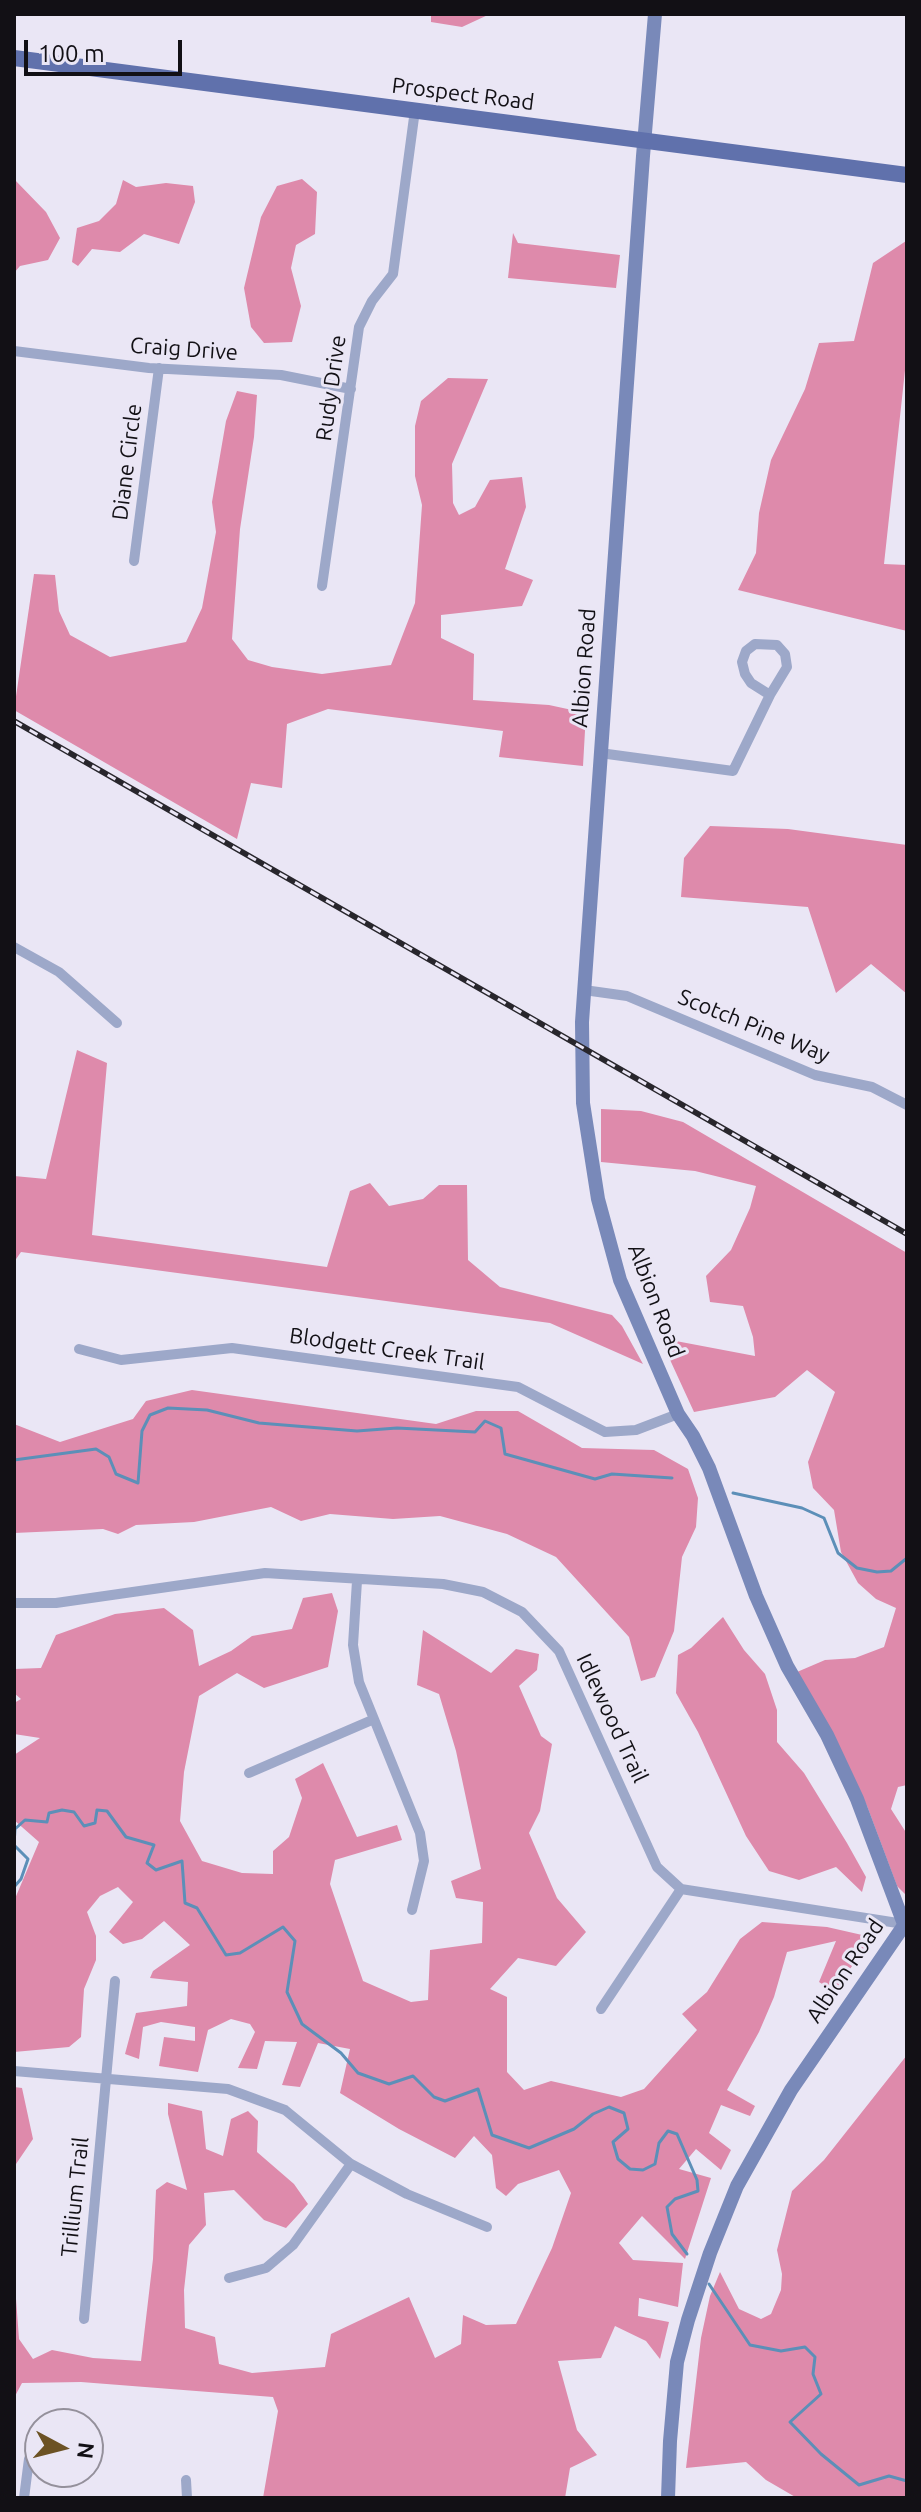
<!DOCTYPE html>
<style>
body{margin:0}
#map{position:relative;width:921px;height:2512px;overflow:hidden;background:#eae6f5;font-family:Ubuntu,sans-serif}
canvas{display:block}
.frame{position:absolute;inset:0;border:16px solid #121015;pointer-events:none}
.north{position:absolute;left:24px;top:2408px;width:80px;height:80px;box-sizing:border-box;background:#eae6f5;border:2px solid #94909b;border-radius:50%;rotate:97deg;font-size:22px;font-weight:700;line-height:32px;text-align:center;color:#121015}
.north::after{content:'';display:block;margin:auto;width:28px;height:36px;background:#6c5224;clip-path:polygon(50% 0,100% 100%,50% 72%,0 100%)}
.scale{position:absolute;left:24px;top:40px;width:158px;height:36px;box-sizing:border-box;border:4px solid #121015;border-top:0;padding-left:10px;font-size:24px;line-height:28px;white-space:nowrap;color:#121015;-webkit-text-stroke:6px #eae6f5;paint-order:stroke}
</style>
<div id="map">
<canvas width="921" height="2512"></canvas>
<div class="frame"></div>
<div class="north">N</div>
<div class="scale">100 m</div>
</div>
<script>
const g = document.querySelector('canvas').getContext('2d');
g.lineJoin = 'round';
function fillPath(path, color) { g.fillStyle = color; g.fill(path, 'evenodd'); }
const poly = rows => new Path2D(rows.map(r => 'M' + r).join(''));
function strokePath(path, color, width, dash) { g.strokeStyle = color; g.lineWidth = width; g.lineCap = dash ? 'butt' : 'round'; g.setLineDash(dash || []); g.stroke(path); }
function label(font, color, halo, rows, align = 'center') {
  g.font = font + ' Ubuntu,sans-serif'; g.lineWidth = 6; g.setLineDash([]); g.textBaseline = 'middle'; g.strokeStyle = halo; g.fillStyle = color; for (const [text, x, y, turn = 0] of rows) {
    g.save(); g.translate(x, y); g.rotate((+turn || 0) * Math.PI / 180); g.textAlign = isNaN(turn) ? turn : align; if (halo) g.strokeText(text, 0, 0); g.fillText(text, 0, 0); g.restore();
  }
}
const forest = poly([
 [431,14,490,14,462,27,431,22],
 [14,179,46,212,60,238,48,260,20,266,14,273],
 [302,179,317,192,315,234,296,245,291,268,301,306,292,342,264,343,251,327,244,288,261,217,277,186],
 [123,180,136,187,166,183,193,186,195,202,179,244,144,234,120,252,92,249,78,266,72,262,77,228,99,221,116,204],
 [513,233,518,243,620,255,616,288,508,278],
 [906,241,907,352,884,564,907,565,907,631,738,590,756,553,759,513,771,460,805,389,819,343,854,341,873,263],
 [448,378,488,379,452,464,453,503,459,515,475,507,490,480,522,477,526,507,505,569,533,580,522,606,441,615,441,638,474,654,473,700,549,705,586,713,583,766,499,757,503,731,328,709,287,724,282,788,251,783,237,839,14,710,34,574,55,575,59,611,70,635,110,657,186,642,202,608,216,532,212,502,226,421,237,391,257,395,254,437,240,529,232,639,248,660,272,667,322,674,391,665,415,603,422,505,415,476,415,426,421,401],
 [710,826,788,829,907,845,907,994,871,964,836,993,808,907,681,897,684,858],
 [77,1050,107,1063,92,1235,327,1267,350,1191,370,1183,389,1206,423,1199,439,1185,467,1185,468,1260,500,1287,612,1315,622,1326,643,1364,550,1323,21,1252,14,1262,14,1176,46,1179],
 [601,1109,641,1111,683,1122,907,1253,907,1785,898,1787,891,1809,907,1834,907,1896,897,1886,867,1806,797,1672,825,1660,855,1658,884,1647,896,1608,876,1599,858,1583,841,1552,834,1510,813,1488,808,1462,835,1392,807,1370,775,1397,694,1412,660,1338,755,1356,753,1337,743,1306,710,1302,706,1276,731,1250,750,1208,756,1186,695,1171,601,1162],
 [192,1390,436,1424,476,1411,518,1411,582,1448,654,1450,688,1469,698,1498,696,1527,682,1557,674,1631,655,1677,641,1681,629,1637,556,1557,507,1534,440,1516,393,1519,330,1514,301,1521,271,1507,194,1522,136,1525,118,1534,103,1529,14,1533,14,1424,60,1442,133,1419,146,1401],
 [332,1593,338,1611,328,1667,264,1688,237,1673,199,1696,184,1772,180,1821,202,1861,242,1873,273,1874,273,1851,289,1837,302,1798,295,1779,323,1763,357,1837,397,1825,402,1840,335,1860,330,1884,363,1981,411,2002,428,2000,430,1950,482,1943,483,1902,456,1898,451,1881,481,1869,456,1751,439,1694,417,1685,423,1630,491,1673,516,1649,539,1654,537,1670,519,1686,541,1736,552,1744,540,1811,529,1833,557,1898,586,1932,556,1966,518,1958,490,1989,507,1997,507,2072,524,2090,551,2081,621,2097,644,2089,697,2030,682,2014,707,1992,740,1939,762,1922,827,1927,871,1937,835,1992,819,1982,836,1941,787,1952,774,1997,759,2032,727,2090,755,2106,750,2116,721,2105,709,2133,731,2150,721,2170,696,2149,679,2169,711,2178,685,2259,642,2216,619,2243,633,2260,683,2263,678,2307,639,2298,638,2316,669,2322,660,2359,646,2341,615,2326,601,2358,558,2361,577,2430,597,2455,570,2468,565,2498,263,2498,278,2411,273,2397,81,2382,22,2383,14,2398,14,2272,19,2339,33,2359,52,2350,93,2358,141,2361,153,2259,156,2190,167,2182,187,2190,168,2114,168,2103,202,2111,206,2149,223,2156,231,2119,248,2111,258,2121,257,2152,294,2184,308,2204,286,2228,264,2220,234,2190,204,2193,206,2225,189,2245,184,2290,185,2328,215,2337,219,2364,252,2373,325,2367,331,2334,409,2297,435,2358,461,2344,463,2315,486,2325,516,2324,552,2248,571,2193,559,2170,518,2184,506,2196,496,2188,492,2155,474,2136,455,2158,399,2129,340,2093,350,2049,318,2043,300,2087,282,2085,297,2042,265,2041,257,2069,238,2068,255,2032,250,2024,231,2019,208,2030,198,2072,159,2066,164,2037,195,2041,195,2027,161,2022,143,2027,139,2059,125,2054,136,2013,187,2006,188,1982,150,1978,153,1971,190,1945,164,1921,142,1939,123,1944,109,1932,133,1902,118,1887,100,1896,87,1912,96,1936,96,1960,84,1989,81,2037,69,2047,14,2052,14,1901,39,1842,14,1820,14,1755,40,1738,14,1734,14,1703,21,1699,14,1693,14,1669,41,1668,56,1635,115,1614,164,1608,193,1630,199,1666,231,1651,252,1636,292,1629,303,1598],
 [723,1617,744,1650,765,1674,777,1710,777,1742,804,1773,847,1843,866,1877,862,1892,836,1867,799,1880,769,1871,746,1836,698,1732,676,1693,678,1655,691,1648],
 [907,2055,907,2498,797,2498,766,2480,746,2462,686,2468,701,2338,710,2296,720,2272,739,2309,761,2319,771,2314,781,2290,782,2274,777,2250,792,2191,824,2160],
 [14,2087,22,2088,33,2139,16,2164,14,2192]
]);
const stream = poly([
 [14,1460,96,1449,109,1457,116,1474,138,1483,142,1431,150,1415,168,1408,207,1410,259,1423,357,1431,397,1428,475,1432,485,1421,501,1428,505,1454,595,1479,612,1474,672,1478],
 [733,1493,802,1508,824,1518,838,1553,857,1568,877,1572,891,1571,907,1558],
 [14,1887,21,1879,28,1859,14,1845,15,1829,25,1820,47,1822,49,1813,62,1810,74,1812,84,1826,95,1823,97,1810,107,1811,126,1837,154,1845,147,1863,156,1870,182,1861,185,1903,197,1908,226,1955,240,1953,283,1927,295,1941,287,1992,302,2024,341,2053,358,2073,389,2084,413,2076,434,2097,445,2101,478,2089,492,2135,529,2148,574,2129,593,2114,609,2107,624,2113,628,2129,613,2142,618,2159,630,2169,643,2170,655,2164,659,2143,668,2131,677,2134,697,2180,698,2191,675,2199,667,2207,672,2234,687,2254],
 [709,2284,750,2345,781,2351,805,2347,815,2357,813,2374,821,2394,790,2422,821,2454,859,2485,889,2476,907,2481]
]);
const street = poly([
 [14,351,149,368,281,375,351,389],
 [134,561,159,368],
 [322,586,359,327,372,301,393,274,415,110],
 [600,753,733,771,770,695,787,667,785,654,777,645,755,644,746,651,742,662,745,674,751,683,770,695],
 [14,947,59,972,117,1023],
 [584,990,627,996,815,1075,872,1087,907,1105],
 [79,1349,121,1360,232,1348,518,1387,605,1432,636,1430,678,1414],
 [357,1581,353,1645,359,1682,420,1833,424,1861,412,1910],
 [14,1603,56,1603,265,1573,443,1584,483,1592,522,1612,559,1651,657,1867,681,1889,904,1924],
 [249,1773,372,1720],
 [601,2009,681,1889],
 [14,2071,228,2089,285,2110,351,2164,407,2194,487,2227],
 [229,2278,266,2268,293,2245,351,2164],
 [84,2319,115,1981],
 [186,2480,187,2498],
 [24,2498,29,2459]
]);
const secondary = poly([
 [655,14,643,156,582,1022,583,1103,598,1199,620,1280,678,1414,693,1436,709,1468,756,1596,787,1666,827,1735,857,1799,904,1924],
 [668,2498,670,2441,677,2362,688,2320,710,2253,737,2186,791,2090,907,1921]
]);
const primary = poly([
 [14,58,907,175]
]);
const rail = poly([
 [14,721,907,1234]
]);
const streetNames = [
 ["Prospect Road",463,94,7],
 ["Craig Drive",184,349,4],
 ["Rudy Drive",331,388,-82],
 ["Diane Circle",127,462,-83],
 ["Albion Road",584,668,-86],
 ["Scotch Pine Way",754,1026,22],
 ["Albion Road",656,1301,69],
 ["Blodgett Creek Trail",387,1349,8],
 ["Idlewood Trail",612,1718,65],
 ["Albion Road",845,1971,-56],
 ["Trillium Trail",75,2197,-84]
];
fillPath(forest, '#de8aab');
strokePath(stream, '#5c8fb8', 3);
strokePath(street, '#9da8c9', 10);
strokePath(secondary, '#7989b9', 14);
strokePath(primary, '#6071ac', 16);
strokePath(rail, '#28262c', 6);
strokePath(rail, '#eae6f5', 3, [9]);
label('22px', '#121015', '#eae6f5', streetNames);
</script>
